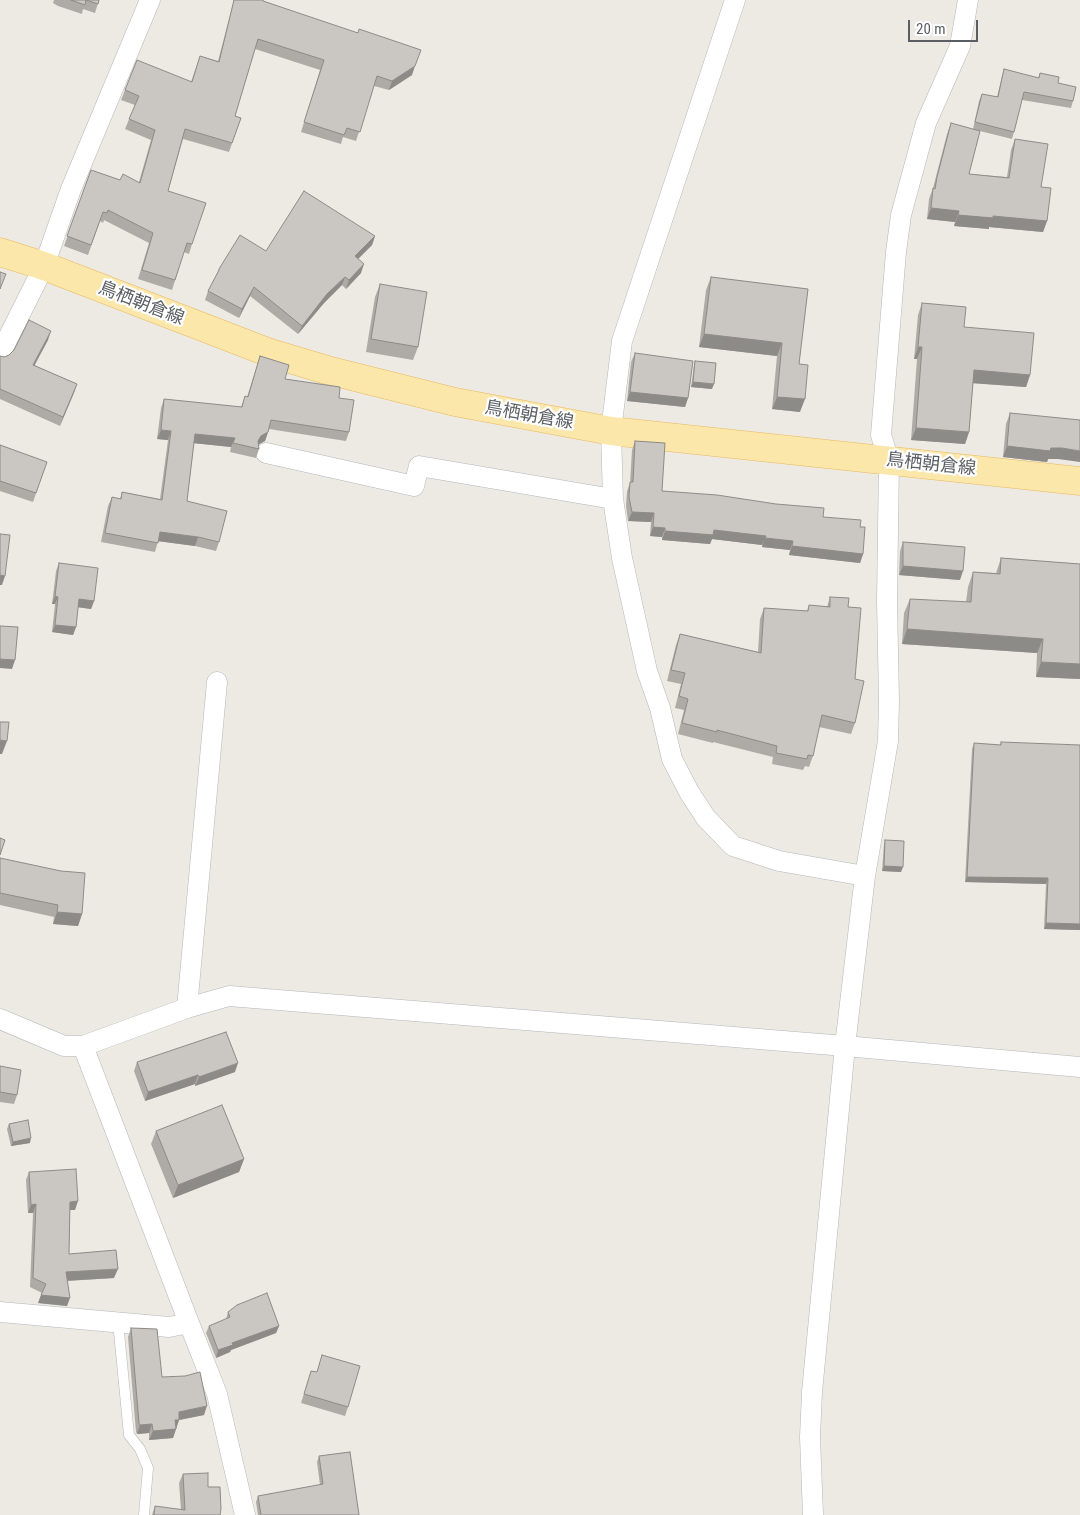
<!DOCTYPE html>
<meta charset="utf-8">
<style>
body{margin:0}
#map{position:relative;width:1080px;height:1515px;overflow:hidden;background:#edeae3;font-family:"Roboto Condensed",sans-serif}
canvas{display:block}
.scale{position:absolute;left:908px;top:20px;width:70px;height:22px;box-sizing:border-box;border:2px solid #5b5f63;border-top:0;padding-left:6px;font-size:15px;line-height:18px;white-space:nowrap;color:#5b5f63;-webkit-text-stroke:4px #fff;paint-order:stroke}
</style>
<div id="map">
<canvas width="1080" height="1515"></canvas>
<div class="scale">20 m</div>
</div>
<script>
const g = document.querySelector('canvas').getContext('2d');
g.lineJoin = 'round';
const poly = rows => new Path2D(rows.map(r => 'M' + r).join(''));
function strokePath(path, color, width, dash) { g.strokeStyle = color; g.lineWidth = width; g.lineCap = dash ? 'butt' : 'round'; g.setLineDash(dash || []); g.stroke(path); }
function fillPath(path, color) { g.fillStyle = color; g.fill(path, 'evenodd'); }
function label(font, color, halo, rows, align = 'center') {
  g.font = font + ' "Roboto Condensed","Noto Sans JP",sans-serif'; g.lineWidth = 4.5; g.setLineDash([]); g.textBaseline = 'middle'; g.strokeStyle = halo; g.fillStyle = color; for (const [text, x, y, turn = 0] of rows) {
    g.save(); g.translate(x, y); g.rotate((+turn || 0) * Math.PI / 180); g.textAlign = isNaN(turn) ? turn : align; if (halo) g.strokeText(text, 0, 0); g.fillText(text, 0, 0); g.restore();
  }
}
const lane = poly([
 [118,1322,129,1435,140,1449,148,1468,144,1515]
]);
const street = poly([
 [735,0,622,341,611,431,613,499,622,558,647,671,660,708,672,759,689,792,706,818,733,846,779,861,865,876],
 [0,354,44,266,71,189,150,0],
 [266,453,414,486,419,466,613,499],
 [187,1008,217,682],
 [0,1019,64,1046,83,1046,187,1008,229,996,845,1046,1080,1067],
 [83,1046,189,1323,217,1394,245,1515],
 [0,1312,169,1327,189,1323],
 [813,1515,810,1437,812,1392,845,1046,865,876,888,741,889,701,887,601,889,461,881,435,896,252,901,215,926,123,960,46,968,0]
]);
const primary = poly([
 [0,252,44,266,270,353,327,370,455,402,611,431,1080,481]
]);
const wall = poly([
 [54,0,99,0,95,13,83,9,82,14,58,6,53,3],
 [234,0,263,0,263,1,412,75,389,90,374,86,356,141,343,137,341,144,301,132,320,70,255,49,235,116,241,118,229,152,183,139,168,191,192,244,189,254,184,252,172,290,138,279,149,243,104,220,103,223,100,221,88,255,64,246,91,170,120,180,139,182,151,140,125,129,135,105,121,100,125,90,191,82,200,56,218,61],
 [1004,69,1038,78,1040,73,1058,83,1073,101,1071,108,1022,100,1014,132,1012,139,980,131,969,174,1007,177,1011,150,1015,139,1041,187,1047,221,1043,232,989,227,989,229,954,226,955,222,927,219,929,199,933,188,947,134,951,123,973,129,979,101,982,94,997,97,1002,76],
 [375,236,372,245,358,259,361,273,346,289,342,285,324,303,298,334,250,296,239,318,205,300,208,291,216,276,219,269,266,251],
 [711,277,808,289,799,364,800,412,772,409,777,356,699,347,706,290],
 [380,284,418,347,413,360,366,352,375,297],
 [922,303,964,327,1030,375,1026,387,973,383,969,432,965,444,911,440,917,359,914,359,918,315],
 [48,340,34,365,77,384,60,426,0,399,0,356,4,357,9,355],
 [635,353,688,398,685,407,627,401,631,362],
 [260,356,285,379,339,398,349,432,346,441,269,429,265,441,258,444,259,449,256,458,230,452,231,447,194,443,187,501,219,542,216,551,195,546,158,541,155,552,101,542,108,506,112,497,120,499,122,492,160,499,168,440,157,439,161,408,164,399,241,407,245,396,247,397],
 [695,361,712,389,691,387,694,365],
 [1010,413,1058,459,1048,459,1047,462,1003,457,1006,424],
 [635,441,662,491,823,517,860,527,863,554,860,563,789,555,790,550,762,547,762,545,712,539,710,544,662,540,662,537,650,536,651,522,628,521,626,506,627,491,630,483,632,450],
 [0,445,47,462,33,502,0,491],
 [903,542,960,580,899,575,900,551],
 [1001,558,1080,564,1080,679,1036,677,1037,653,902,644,904,613,910,599,966,602,968,587,973,572,996,573],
 [59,563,94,601,91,609,78,607,76,627,73,635,52,632,55,604,52,604,56,571],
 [830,597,848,607,855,679,855,723,851,734,819,727,813,756,809,767,805,766,803,770,772,764,773,757,713,742,713,743,678,734,684,710,675,708,681,684,667,681,676,645,680,634,758,652,760,619,764,608,807,611,809,605,827,607],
 [1001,742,1080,930,1044,929,1046,884,965,882,972,749,974,743,1000,745],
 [885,840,901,872,882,871,884,844],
 [0,858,82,914,78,926,53,924,54,917,0,905],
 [137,1062,235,1072,195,1086,195,1084,145,1101,134,1071],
 [0,1066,17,1095,14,1104,0,1102],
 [9,1124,30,1143,11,1146,7,1129],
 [156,1131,244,1159,239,1172,173,1198,151,1144],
 [29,1172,75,1210,70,1210,69,1254,114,1278,67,1281,67,1306,38,1303,42,1293,30,1287,33,1213,28,1213,26,1180],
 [228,1312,279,1326,276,1333,231,1350,230,1352,216,1358,206,1333,209,1326,226,1319],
 [131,1328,162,1377,204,1415,179,1420,173,1438,149,1440,149,1433,137,1434,136,1432,128,1337],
 [322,1355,348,1407,345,1416,301,1403,311,1371,317,1372],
 [350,1452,359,1515,258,1515,256,1502,258,1496,320,1485,317,1462,319,1456],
 [183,1474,208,1487,220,1515,152,1515,155,1506,181,1510,179,1483]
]);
const shadedWall = poly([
 [415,66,412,75,389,90,392,81],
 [931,208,959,211,955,222,927,219],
 [958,215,993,216,1047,221,1043,232,989,227,989,229,954,226],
 [375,236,372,245,352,265,355,256],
 [364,264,361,273,346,289,349,280],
 [345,277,342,285,324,303,298,334,302,326,327,294],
 [254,287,250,296,239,318,242,309],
 [51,331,48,340,30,374,33,365],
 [704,334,782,343,777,356,699,347],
 [918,347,922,347,917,359,914,359],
 [974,370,1030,375,1026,387,970,383],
 [693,382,714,384,712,389,691,387],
 [77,384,74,393,60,426,63,417],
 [630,392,688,398,685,407,627,401],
 [777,397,805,399,800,412,772,409],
 [916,428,969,432,965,444,911,440],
 [161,430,171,431,168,440,157,439],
 [268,432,265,441,258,445,255,450,258,441,261,436],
 [195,434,235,438,231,447,192,443],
 [1007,446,1062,448,1080,451,1080,462,1058,459,1048,459,1047,462,1003,457],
 [632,512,654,513,651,522,628,521],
 [653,527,665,528,662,537,650,536],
 [714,530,766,536,762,545,712,539,710,544,662,540,665,531],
 [160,532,198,537,195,546,157,541],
 [765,538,793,541,790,550,762,547],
 [792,546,863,554,860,563,789,555],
 [903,566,963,571,960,580,899,575],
 [0,575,5,576,2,585,0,585],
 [55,596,58,597,55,604,52,604],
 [79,599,94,601,91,609,76,607],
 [55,625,76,627,73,635,52,632],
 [907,629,1043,639,1037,653,902,644],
 [0,659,15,660,12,669,0,668],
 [1041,662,1080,664,1080,679,1036,677],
 [0,740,7,741,2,754,0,754],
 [884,866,903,867,901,872,882,871],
 [967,877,1048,878,1046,884,965,882],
 [57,912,82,914,78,926,53,924],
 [1046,923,1080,924,1080,930,1044,929],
 [238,1063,235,1072,195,1086,199,1077],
 [198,1075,195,1084,145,1101,148,1092],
 [31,1138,30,1143,11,1146,13,1142],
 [244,1159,239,1172,173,1198,178,1185],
 [78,1201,75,1210,67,1210,70,1202],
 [36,1204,33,1213,28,1213,31,1205],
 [118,1269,114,1278,63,1281,66,1272],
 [41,1295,70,1298,67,1306,38,1303],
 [279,1326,276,1333,231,1350,230,1352,216,1358,218,1350,232,1343],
 [207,1406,204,1415,179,1420,176,1429,172,1429,179,1412],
 [152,1424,149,1433,137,1434,140,1425],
 [176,1429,173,1438,149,1440,153,1431]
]);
const building = poly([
 [71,0,99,0,98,4,86,0,85,5,71,0],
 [234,0,263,0,263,1,358,33,359,29,421,50,415,66,392,81,377,76,360,132,347,128,344,135,304,122,324,60,258,39,235,116,241,118,232,143,185,129,168,191,206,203,192,244,187,243,175,280,142,270,153,233,108,210,107,213,103,212,91,245,67,236,91,170,120,180,123,174,140,183,155,130,129,119,139,96,125,90,137,60,192,82,200,56,219,62,234,0],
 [1004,69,1039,78,1040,73,1059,77,1058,83,1076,87,1073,101,1024,92,1014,132,975,122,982,94,998,97,1004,69],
 [951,123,980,131,969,174,1009,178,1015,139,1048,144,1041,187,1051,188,1047,221,993,216,993,218,958,215,959,211,931,208,933,188,935,189,937,177,951,123],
 [304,191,375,236,355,256,364,264,349,280,345,277,327,294,302,326,254,287,242,309,208,291,219,270,219,269,240,235,266,251,304,191],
 [0,272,6,274,0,289,0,272],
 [711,277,808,289,799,364,808,365,805,399,777,397,782,343,704,334,711,277],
 [380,284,427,292,418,347,371,339,380,284],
 [922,303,966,307,964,327,1034,333,1030,375,974,370,969,432,916,428,922,347,918,347,922,303],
 [29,320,51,331,33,365,77,384,63,417,0,389,0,356,4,357,9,355,14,350,29,320],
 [635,353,693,361,688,398,630,392,635,353],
 [260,356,289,365,285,379,340,387,339,398,354,400,349,432,271,420,268,432,261,436,258,441,259,449,233,443,235,438,195,434,187,501,227,511,219,542,198,537,160,532,158,543,105,533,112,497,121,499,122,492,162,500,171,431,161,430,164,399,242,407,245,396,248,397,260,356],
 [695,361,716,363,714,384,693,382,695,361],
 [1010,413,1080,420,1080,451,1062,448,1051,448,1050,451,1007,446,1010,413],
 [635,441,665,443,662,491,717,495,776,504,824,508,823,517,861,520,860,527,865,527,863,554,792,546,793,541,765,538,766,536,714,530,713,535,665,531,665,528,653,527,654,513,632,512,629,497,630,482,633,482,635,441],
 [0,445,47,462,36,493,0,481,0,445],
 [0,534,10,535,5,576,0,575,0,534],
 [903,542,965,547,963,571,903,566,903,542],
 [1001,558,1080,564,1080,664,1041,662,1043,639,907,629,910,599,971,602,973,572,1000,574,1001,558],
 [59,563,98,568,94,601,79,599,76,627,55,625,58,597,55,596,59,563],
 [830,597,849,598,848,607,861,608,855,679,864,681,855,723,822,715,813,756,808,755,807,759,776,753,777,746,717,730,717,732,682,723,688,699,679,696,685,673,671,670,680,634,761,653,764,608,808,611,809,605,830,607,830,597],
 [0,626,18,627,15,660,0,659,0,626],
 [0,722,9,722,7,741,0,740,0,722],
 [1001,742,1080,745,1080,924,1046,923,1048,878,967,877,974,743,1001,745,1001,742],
 [0,838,5,840,0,855,0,838],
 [885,840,904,841,903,867,884,866,885,840],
 [0,858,61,871,85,873,82,914,57,912,58,905,0,893,0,858],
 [226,1032,238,1063,199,1077,198,1075,148,1092,137,1062,226,1032],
 [0,1066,21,1070,17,1095,0,1092,0,1066],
 [222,1105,244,1159,178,1185,156,1131,222,1105],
 [28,1120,31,1138,13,1142,9,1124,28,1120],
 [76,1169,78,1201,70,1202,69,1254,116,1250,118,1269,66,1272,70,1298,41,1295,46,1284,33,1278,36,1204,31,1205,29,1172,76,1169],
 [267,1293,279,1326,232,1343,233,1345,218,1350,209,1326,230,1317,228,1312,237,1305,267,1293],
 [131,1328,157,1329,162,1377,185,1376,200,1372,207,1406,179,1412,179,1420,175,1420,176,1429,153,1431,152,1424,140,1425,139,1423,131,1328],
 [322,1355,360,1366,348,1407,304,1394,311,1371,317,1372,322,1355],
 [350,1452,359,1515,261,1515,258,1496,323,1484,319,1456,350,1452],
 [208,1473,208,1487,220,1487,221,1509,220,1515,154,1515,155,1506,185,1510,183,1474,208,1473]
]);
const streetNames = [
 ["鳥栖朝倉線",141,304,21],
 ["鳥栖朝倉線",529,416,10],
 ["鳥栖朝倉線",931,465,6]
];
strokePath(lane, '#b3b6b9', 11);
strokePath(street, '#b3b6b9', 21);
strokePath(primary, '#eab75e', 29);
strokePath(lane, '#fff', 10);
strokePath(street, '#fff', 20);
strokePath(primary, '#fbe7a9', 28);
fillPath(wall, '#aeaba7');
fillPath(shadedWall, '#8d8b88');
fillPath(building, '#cac7c2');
strokePath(building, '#8d8b88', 1);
label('18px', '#5b5f63', '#fff', streetNames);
</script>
